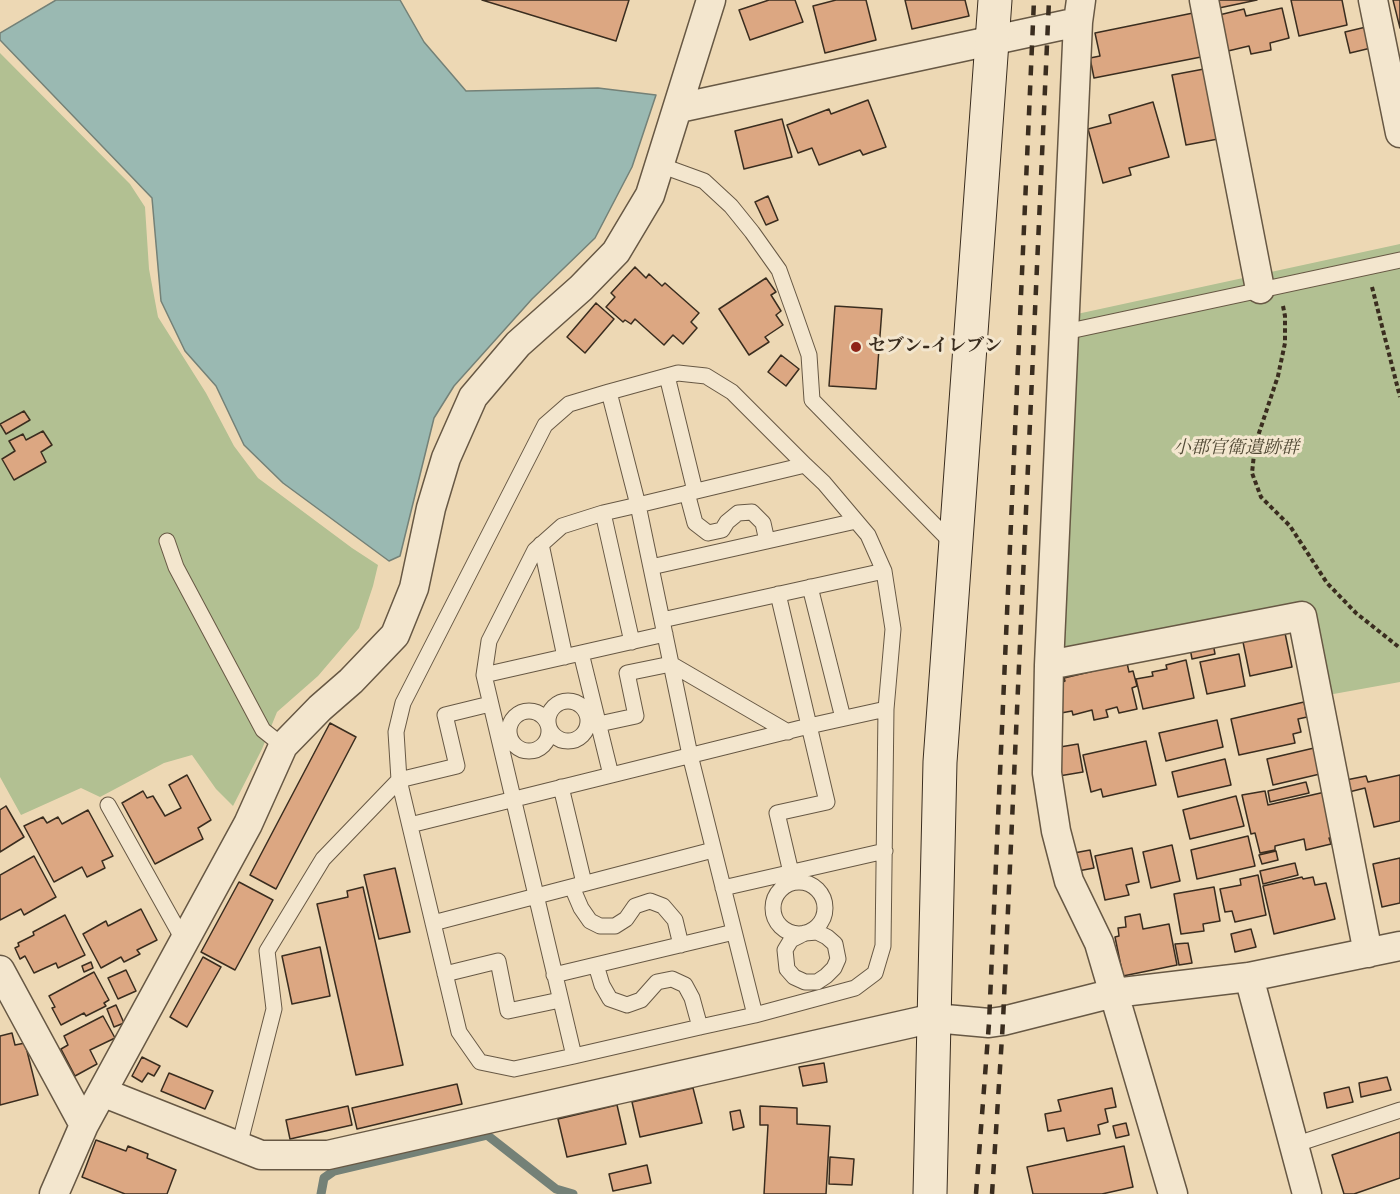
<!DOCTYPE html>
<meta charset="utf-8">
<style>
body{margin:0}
canvas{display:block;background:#edd8b4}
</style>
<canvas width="1400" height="1194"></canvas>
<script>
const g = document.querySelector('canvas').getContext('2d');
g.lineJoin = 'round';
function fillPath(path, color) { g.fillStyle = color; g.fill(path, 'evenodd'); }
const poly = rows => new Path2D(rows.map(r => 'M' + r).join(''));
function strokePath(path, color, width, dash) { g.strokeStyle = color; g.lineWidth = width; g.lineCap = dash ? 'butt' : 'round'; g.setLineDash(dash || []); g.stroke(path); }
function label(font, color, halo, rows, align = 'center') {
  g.font = font + ' "IM FELL English","Noto Serif JP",serif'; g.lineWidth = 6; g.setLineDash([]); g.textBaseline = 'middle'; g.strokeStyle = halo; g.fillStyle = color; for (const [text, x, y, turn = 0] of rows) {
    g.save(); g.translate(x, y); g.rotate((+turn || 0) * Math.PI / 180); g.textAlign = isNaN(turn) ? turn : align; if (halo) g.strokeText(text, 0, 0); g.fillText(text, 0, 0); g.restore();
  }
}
const green = poly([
 [0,53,130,184,145,207,149,269,158,317,206,393,234,446,258,478,352,548,378,565,373,586,359,628,318,676,277,712,262,749,233,806,216,789,192,755,164,763,100,797,81,788,21,815,0,777],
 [1400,244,1400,682,1328,695,1308,605,1059,654,1077,314]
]);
const water = poly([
 [56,0,400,0,424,42,466,91,598,88,656,95,632,167,595,238,532,299,454,386,434,418,400,556,389,561,283,483,244,445,216,386,185,351,161,301,152,198,0,40,0,33,56,0]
]);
const stream = poly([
 [321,1194,324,1178,334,1171,487,1135,556,1189,573,1194]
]);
const building = poly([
 [482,0,629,0,616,41,482,0],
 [769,0,795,0,803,22,750,40,739,10,769,0],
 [836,0,866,0,876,40,825,53,813,6,836,0],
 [905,0,965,0,969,16,912,29,905,0],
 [1217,0,1257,0,1219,8,1217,0],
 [1291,0,1342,0,1347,25,1299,36,1291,0],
 [1393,0,1400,0,1400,28,1393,0],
 [1282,8,1289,38,1270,43,1271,50,1251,54,1249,46,1228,51,1219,15,1244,9,1246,16,1282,8],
 [1193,13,1201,57,1094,78,1090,58,1100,56,1095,33,1193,13],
 [1366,27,1371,48,1350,53,1345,32,1366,27],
 [1204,69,1218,139,1186,145,1172,75,1204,69],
 [868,100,886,147,863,155,860,150,819,165,812,148,798,153,787,125,829,109,831,114,868,100],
 [1153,102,1169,157,1129,168,1131,175,1103,183,1088,129,1111,123,1109,115,1153,102],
 [782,119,792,157,744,169,735,131,782,119],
 [768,196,778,220,766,225,755,202,768,196],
 [635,267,646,278,649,274,662,286,665,283,699,313,691,322,697,328,683,344,673,335,664,345,635,319,631,324,625,320,623,322,606,307,615,297,611,293,635,267],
 [766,278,776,292,771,295,781,311,776,315,783,325,765,337,769,342,749,355,719,309,766,278],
 [596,303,614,319,585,353,567,337,596,303],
 [835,306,882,309,876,389,829,386,835,306],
 [781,355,799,369,786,386,768,372,781,355],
 [24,411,30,420,6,434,0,424,24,411],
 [43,431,52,445,41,452,46,462,14,480,2,459,15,451,9,441,23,434,26,440,43,431],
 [1285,633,1292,667,1250,676,1243,642,1285,633],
 [1213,643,1215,654,1192,659,1190,648,1213,643],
 [1239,654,1245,686,1207,694,1200,662,1239,654],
 [1186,660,1194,698,1143,709,1136,679,1153,676,1152,672,1167,669,1166,665,1186,660],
 [1127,663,1129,672,1133,671,1137,686,1132,688,1137,709,1119,713,1117,707,1106,710,1108,717,1094,720,1092,710,1073,715,1072,711,1061,713,1060,683,1065,681,1064,678,1127,663],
 [1304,702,1307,717,1298,719,1301,732,1293,734,1295,743,1239,755,1231,719,1304,702],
 [1217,720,1223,747,1166,761,1159,733,1217,720],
 [330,723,356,737,276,889,250,875,330,723],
 [1146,741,1156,785,1103,797,1101,789,1091,792,1083,755,1146,741],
 [1078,744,1083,772,1059,776,1054,748,1078,744],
 [1314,748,1320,774,1273,785,1267,759,1314,748],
 [1225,759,1231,785,1178,797,1172,772,1225,759],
 [187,775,211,820,198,828,203,839,155,864,122,803,143,791,147,798,153,796,165,816,181,808,169,785,187,775],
 [1400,775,1400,821,1374,827,1365,788,1349,792,1346,780,1366,776,1368,782,1400,775],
 [1306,782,1309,793,1270,802,1268,791,1306,782],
 [1265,791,1268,805,1325,792,1332,838,1329,838,1331,844,1306,850,1304,839,1275,846,1275,850,1260,853,1255,833,1251,834,1242,795,1265,791],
 [1236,796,1244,826,1190,839,1183,810,1236,796],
 [6,806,24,837,0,852,0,810,6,806],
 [88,810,113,856,102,861,105,868,87,877,82,867,54,882,24,826,43,817,47,823,58,817,62,824,88,810],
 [1248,836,1255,866,1197,879,1191,850,1248,836],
 [1172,845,1180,881,1151,888,1143,852,1172,845],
 [1132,848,1139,882,1126,885,1129,895,1105,900,1095,856,1132,848],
 [1090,850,1094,868,1078,871,1074,853,1090,850],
 [1276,851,1278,860,1262,864,1259,855,1276,851],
 [34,856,56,897,24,915,21,909,0,920,0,875,34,856],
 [1400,858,1400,903,1382,907,1373,864,1400,858],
 [1295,863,1298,875,1263,884,1260,871,1295,863],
 [395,868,410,932,379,939,364,875,395,868],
 [1258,875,1266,915,1235,922,1232,911,1225,912,1220,889,1241,885,1240,879,1258,875],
 [1302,877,1303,879,1313,877,1315,885,1326,883,1335,919,1274,934,1263,886,1302,877],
 [239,882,273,900,235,970,201,952,239,882],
 [363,887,403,1065,356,1075,317,904,348,897,347,891,363,887],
 [1214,887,1220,921,1203,924,1204,931,1181,934,1174,894,1214,887],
 [141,909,157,940,137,950,140,954,124,962,121,957,101,968,83,934,106,921,108,926,141,909],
 [1140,914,1143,929,1169,924,1177,965,1123,976,1115,937,1119,936,1118,928,1126,927,1125,917,1140,914],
 [65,915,85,955,58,968,56,963,34,973,25,956,20,959,15,948,19,946,18,943,34,935,33,932,65,915],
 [1251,929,1256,947,1235,952,1231,934,1251,929],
 [1188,943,1192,963,1179,965,1175,944,1188,943],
 [320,947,330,996,292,1004,282,956,320,947],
 [203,957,221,967,187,1027,170,1017,203,957],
 [91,962,93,968,84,972,82,966,91,962],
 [126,970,136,991,118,999,108,978,126,970],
 [94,972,109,1000,104,1003,106,1006,86,1016,84,1013,61,1025,52,1008,55,1007,49,996,94,972],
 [116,1005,124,1023,114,1027,107,1009,116,1005],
 [103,1016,115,1038,90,1050,97,1064,75,1076,61,1049,68,1045,64,1036,103,1016],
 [12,1033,15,1045,25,1043,38,1095,0,1105,0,1036,12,1033],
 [142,1057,160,1066,154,1076,148,1073,142,1082,132,1076,142,1057],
 [824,1063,827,1082,803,1086,799,1067,824,1063],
 [169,1073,213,1091,205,1109,161,1091,169,1073],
 [1387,1077,1391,1090,1361,1097,1359,1083,1387,1077],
 [457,1084,462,1104,357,1129,352,1108,457,1084],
 [1349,1087,1353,1102,1327,1108,1324,1093,1349,1087],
 [693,1088,702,1123,640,1137,632,1102,693,1088],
 [1112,1088,1116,1107,1105,1109,1108,1122,1098,1125,1100,1134,1067,1141,1064,1128,1048,1131,1045,1114,1061,1111,1058,1100,1112,1088],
 [617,1105,626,1144,567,1157,558,1119,617,1105],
 [348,1106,352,1125,290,1139,286,1120,348,1106],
 [760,1106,797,1108,797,1124,830,1126,826,1194,764,1194,768,1125,760,1125,760,1106],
 [740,1110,744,1127,733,1130,730,1112,740,1110],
 [1126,1123,1129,1135,1116,1138,1113,1126,1126,1123],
 [1400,1132,1400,1178,1354,1194,1344,1194,1332,1155,1400,1132],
 [96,1140,126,1151,128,1146,148,1154,147,1158,176,1170,167,1194,125,1194,82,1177,96,1140],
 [1124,1146,1133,1187,1102,1194,1033,1194,1027,1167,1124,1146],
 [830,1157,854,1159,852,1185,829,1184,830,1157],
 [647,1165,651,1183,613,1191,609,1174,647,1165]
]);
const path = poly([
 [1372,287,1400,397],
 [1283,306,1285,316,1285,343,1278,376,1255,445,1252,473,1261,497,1290,526,1327,583,1356,613,1400,648]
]);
const lane = poly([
 [660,165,704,181,731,206,752,232,779,270,793,309,809,355,812,400,953,544],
 [1065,332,1400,260],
 [667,376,695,491],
 [609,392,678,373,706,376,732,392,805,465],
 [687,493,695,523,708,533,722,530,727,522,738,513,752,512,763,523,767,541],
 [603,513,632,642],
 [167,541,176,567,263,730,283,746],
 [541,544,565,657],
 [651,567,856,521],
 [810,587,843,718],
 [778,594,827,802,777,813,793,881],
 [662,620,884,571],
 [581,653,611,775],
 [484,675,665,634],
 '548 721a20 20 0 1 1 40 0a20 20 0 1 1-40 0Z',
 '509 731a20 20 0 1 1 40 0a20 20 0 1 1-40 0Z',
 [599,724,636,716,627,673,671,664,788,732],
 [561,787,584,883],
 [108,805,184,941],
 [410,825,809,726,886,709],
 '773 908a26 26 0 1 1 52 0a26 26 0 1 1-52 0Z',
 [572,887,581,908,590,921,600,926,615,926,626,919,635,906,650,901,663,906,675,920,681,945],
 [723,888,885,851],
 [433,923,713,850],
 [817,932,827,937,835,944,838,959,834,968,826,976,817,982,805,982,794,977,787,969,785,950,791,940,805,933,817,932],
 [596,965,602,985,610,999,627,1005,641,1000,657,982,672,979,685,985,692,998,700,1027],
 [445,974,498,961,508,1011,560,1000],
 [554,975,734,932],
 [574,1056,484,675,489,641,535,550,562,526,603,513,638,505,805,465,824,483,868,535,884,571,893,629,886,709,883,946,875,973,855,988,755,1015,700,1027,574,1056,514,1069,480,1062,459,1032,399,780,396,732,403,703,545,425,569,404,609,392,638,505,690,755,755,1015],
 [1294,1145,1400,1110],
 [239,1146,274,1009,267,951,323,859,399,780,457,766,445,715,490,704]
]);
const street = poly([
 [1081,0,1078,22,1049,665,1047,773,1056,831,1069,881,1099,943,1173,1194],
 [1204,0,1260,289],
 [1373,0,1400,133],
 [679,108,1078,22],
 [1049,665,1302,616,1368,953],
 [0,970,84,1125],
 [1249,977,1307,1194],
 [102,1092,261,1155,328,1155,934,1018,989,1023,1003,1021,1114,993,1249,977,1400,946],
 [54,1194,84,1125,248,824,283,746,320,708,351,681,395,635,414,588,431,508,446,458,473,397,518,344,581,288,616,252,650,195,711,0]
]);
const secondary = poly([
 [930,1194,940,762,995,0]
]);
const rail = poly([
 [976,1194,989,1023,1034,0],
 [992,1194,1003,1021,1049,0]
]);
const markers = [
 [856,347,6,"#8f2418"]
];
const poiNames = [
 ["セブン-イレブン",868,347]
];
const parkNames = [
 ["小郡官衛遺跡群",1236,449]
];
fillPath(green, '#b2c092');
fillPath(water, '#9ab9b2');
strokePath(water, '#748177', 1.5);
strokePath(stream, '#748177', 9);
fillPath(building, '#dca782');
strokePath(building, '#3a2d1f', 1.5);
strokePath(lane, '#675844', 17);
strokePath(street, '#675844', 31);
strokePath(secondary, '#3a2d1f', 35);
strokePath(path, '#3a2d1f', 4, [4.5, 3]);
strokePath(lane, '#f3e6ce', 15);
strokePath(street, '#f3e6ce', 28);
strokePath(secondary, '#f3e6ce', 33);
strokePath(rail, '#3a2d1f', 4.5, [10, 10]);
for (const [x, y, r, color] of markers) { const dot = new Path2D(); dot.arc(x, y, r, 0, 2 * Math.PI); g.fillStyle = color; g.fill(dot); strokePath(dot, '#f3e6ce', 2); }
label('bold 18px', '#3a2d1f', '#f3e6ce', poiNames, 'left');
label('italic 18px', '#524a36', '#f3e6ce', parkNames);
</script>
